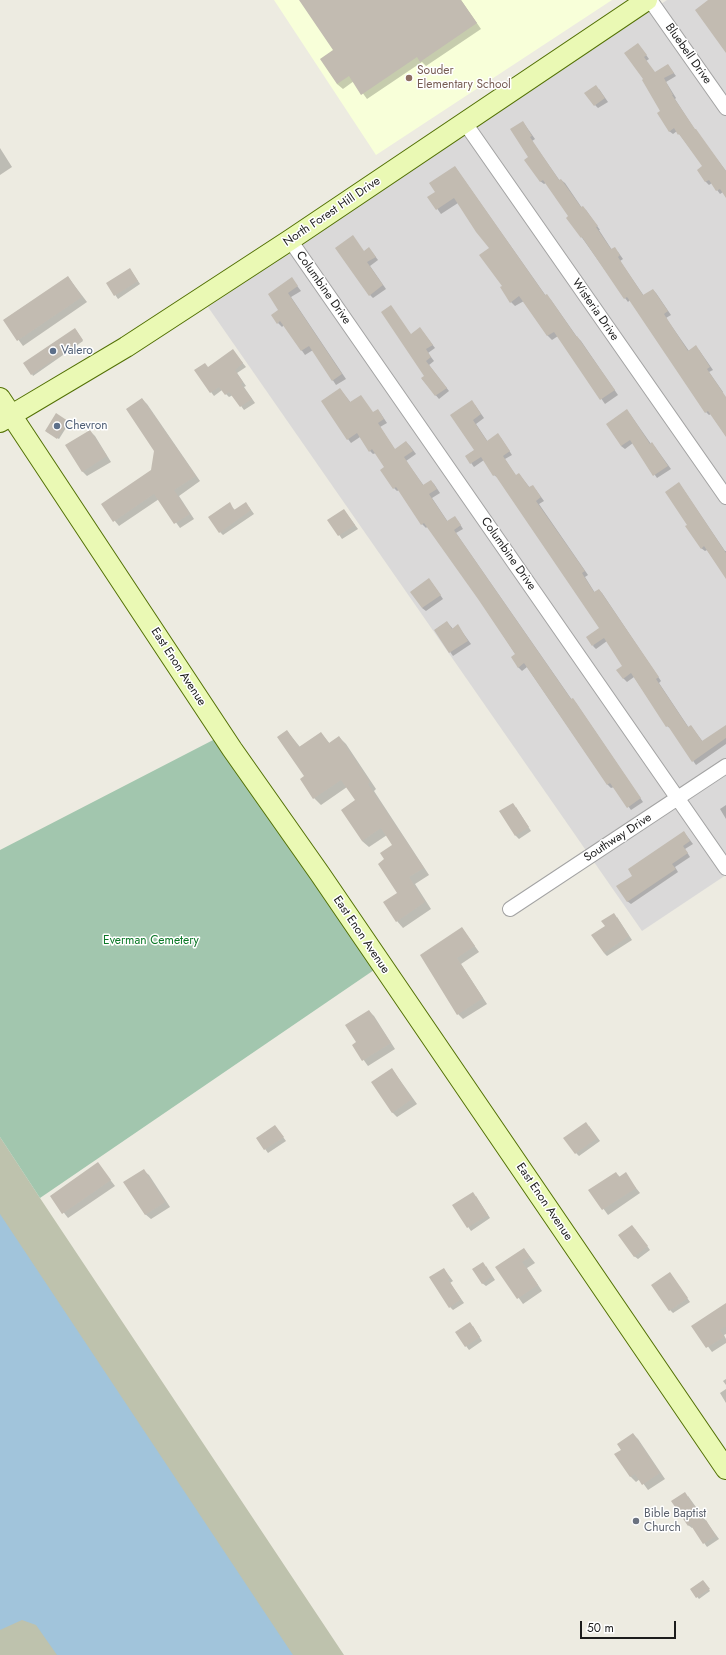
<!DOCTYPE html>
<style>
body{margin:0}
#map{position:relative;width:726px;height:1655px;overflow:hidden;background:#edebe1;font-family:Jost,sans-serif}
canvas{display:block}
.scale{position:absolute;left:580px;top:1621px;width:96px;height:18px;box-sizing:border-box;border:2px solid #1c1c1c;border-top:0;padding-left:5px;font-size:12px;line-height:14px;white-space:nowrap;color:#1c1c1c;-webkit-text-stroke:3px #fff;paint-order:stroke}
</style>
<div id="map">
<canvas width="726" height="1655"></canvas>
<div class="scale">50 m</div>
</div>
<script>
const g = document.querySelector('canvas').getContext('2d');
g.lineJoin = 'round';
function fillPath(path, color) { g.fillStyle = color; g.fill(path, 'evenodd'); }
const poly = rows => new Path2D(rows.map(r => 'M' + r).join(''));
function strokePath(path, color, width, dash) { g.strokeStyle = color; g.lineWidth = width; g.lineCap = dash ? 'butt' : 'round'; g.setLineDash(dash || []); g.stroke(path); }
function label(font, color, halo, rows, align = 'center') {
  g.font = font + ' Jost,sans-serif'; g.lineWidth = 3; g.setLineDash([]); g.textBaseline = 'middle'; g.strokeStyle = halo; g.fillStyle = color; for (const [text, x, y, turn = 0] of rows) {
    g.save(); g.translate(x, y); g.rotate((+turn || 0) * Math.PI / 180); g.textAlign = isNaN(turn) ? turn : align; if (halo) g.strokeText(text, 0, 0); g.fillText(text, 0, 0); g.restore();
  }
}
const residential = poly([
 [667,0,726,0,726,875,642,931,208,307]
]);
const education = poly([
 [274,0,612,0,376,155]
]);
const construction = poly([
 [0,1137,40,1198,344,1655,0,1655]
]);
const cemetery = poly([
 [217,738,374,970,40,1198,0,1137,0,850]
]);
const water = poly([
 [0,1214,293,1655,57,1655,36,1625,22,1620,0,1630]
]);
const shadow = poly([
 [307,0,461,0,481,29,426,66,422,62,367,99,354,81,343,89,337,84,334,50],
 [641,48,649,59,646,61,655,73,668,65,676,76,666,82,676,98,675,99,695,130,726,171,726,197,723,192,720,194,712,183,709,185,706,182,698,170,704,167,677,131,673,134,669,131,662,111,644,80],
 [599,89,608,102,598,108,595,105],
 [523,122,535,139,532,141,560,181,561,180,565,183,582,208,586,210,600,230,599,230,612,250,618,252,623,259,620,261,644,296,653,290,656,293,671,315,666,318,689,351,699,350,713,370,709,372,723,392,718,395,726,407,726,436,711,414,709,415,706,412,630,300,628,302,625,298,568,218,570,216,546,183,544,184,540,181,529,158],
 [0,148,12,167,0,175],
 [455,167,546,296,551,300,577,337,581,341,618,395,605,404,558,336,552,340,548,336,524,301,515,306,511,302,504,286,491,248,458,203,441,214,429,197,436,192],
 [364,252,372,252,378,260,370,266,386,289,373,298,370,295],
 [130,269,140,284,118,299,108,284],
 [68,277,87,302,23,346,4,320],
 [292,279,301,291,291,297,346,379,336,385,313,350,305,355,284,325,282,327,278,323,280,310],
 [76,330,83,341,33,376,32,374],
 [423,332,435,348,428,353,434,361,429,365,449,391,439,399,422,379,425,376],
 [233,351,246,367,237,373,246,386,244,387,255,403,244,410,233,395,229,397,222,390,214,396,211,392,208,368],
 [340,389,351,403,373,413,378,410,381,414,387,423,380,427,395,450,406,442,410,446,416,454,406,461,424,486,431,481,434,484,440,493,432,498,448,522,458,521,463,529,456,533,572,700,576,703,643,802,631,810,614,787,611,788,608,785,527,667,522,671,518,667,516,655,479,598,428,526,426,528,422,524,399,490,397,491,394,488,385,467,376,453,373,454,370,451,360,437,351,443,348,439],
 [142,399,147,404,200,481,179,496,194,519,180,528,159,499,119,526,102,505,152,471,156,450],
 [475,405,484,418,476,424,488,442,501,438,512,455,505,459,516,476,519,474,530,488,536,490,544,501,539,504,588,575,585,577,595,593,599,590,602,593,661,681,659,683,689,728,691,726,703,742,726,726,726,744,696,765,671,729,667,726,634,677,627,682,623,678,624,666,607,641,596,649,593,646,600,628,498,478,494,475,484,460,474,467,466,456,475,450,451,415],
 [630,414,651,444,652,444,655,447,671,469,657,478,633,443,625,449,621,446],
 [57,415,69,423,59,439,47,432],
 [90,431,95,436,111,462,87,476,82,471],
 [679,483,725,551,726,551,726,577,707,550,705,551,701,548,689,525],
 [229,504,235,510,249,507,254,514,223,535,220,532],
 [344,510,358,529,342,539,329,520],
 [432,583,443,599,426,611,422,608],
 [447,622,453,629,458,626,471,644,453,656,435,630],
 [287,731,300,747,321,733,330,744,339,737,346,744,376,789,374,791,429,875,415,884,431,909,403,928,397,921,398,893,386,859,393,845,387,835,369,847,362,841,357,801,347,787,321,805,314,798],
 [726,805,726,819,720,809],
 [516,807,531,831,519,839,516,836],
 [684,832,693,844,685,849,690,857,675,867,678,872,631,904,627,901,634,876],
 [617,917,632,940,607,956,604,953],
 [462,928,479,952,461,964,487,1004,463,1019,458,1014,421,955],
 [369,1011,374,1016,395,1049,368,1066,353,1045,358,1043],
 [392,1069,417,1104,397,1117,392,1112],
 [275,1126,286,1141,268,1153,257,1138],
 [589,1126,600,1141,579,1156,576,1153],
 [98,1164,115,1186,68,1218,51,1196],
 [143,1170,149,1175,170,1207,151,1219,145,1214],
 [616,1173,620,1177,625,1174,640,1193,608,1215,590,1190],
 [476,1196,490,1218,471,1231,454,1206],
 [635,1229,650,1250,638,1259,634,1256],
 [524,1249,535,1263,527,1268,542,1291,523,1304,497,1267],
 [486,1266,495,1280,486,1286,482,1283],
 [444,1269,453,1281,450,1283,464,1303,453,1310,450,1307],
 [670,1273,690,1302,673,1313,670,1310],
 [726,1304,726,1334,724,1335,726,1339,726,1343,712,1352,693,1326],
 [473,1326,482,1341,469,1350,456,1332],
 [726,1379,726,1385,723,1381],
 [726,1389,726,1403,720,1393],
 [633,1434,638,1439,665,1479,648,1490,640,1479,636,1482,631,1477,616,1454,622,1450],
 [688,1496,719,1539,707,1547,693,1527,692,1528,688,1525],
 [704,1582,710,1591,699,1599,691,1589]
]);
const building = poly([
 [299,0,461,0,477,23,420,62,417,57,361,95,349,76,337,84,320,59,333,50],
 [708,0,726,0,726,53,695,10],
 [638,43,647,55,644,57,655,72,668,64,674,73,664,78,673,95,672,95,695,129,696,129,726,171,726,198,720,189,716,191,709,180,705,182,697,170,702,166,679,134,678,135,674,128,669,132,657,113,660,111,642,80,643,79,624,53],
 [596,85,605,98,594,106,584,93],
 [523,121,532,136,530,137,559,180,561,179,581,207,583,206,598,226,596,227,611,249,615,247,620,255,618,257,643,295,653,289,668,311,664,314,688,351,696,345,710,367,707,369,726,397,726,437,708,411,705,413,627,297,624,299,582,237,581,238,566,218,568,216,543,180,540,182,524,160,528,157,510,129],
 [455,166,545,295,547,294,576,336,577,336,615,390,600,400,554,332,547,336,519,296,510,303,500,287,502,286,479,255,489,248,476,232,454,198,436,210,427,197,435,192,429,183],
 [353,235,364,251,369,247,376,257,367,262,383,285,369,296,335,248],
 [130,268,138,281,114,296,106,283],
 [68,276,82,297,17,341,3,320],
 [292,277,298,286,288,293,342,374,332,381,309,346,301,351,280,321,277,324,271,315,278,310,268,294],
 [391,305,411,334,420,327,433,345,426,349,431,357,426,361,447,388,435,396,421,378,424,376,381,312],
 [75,328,83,340,31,375,23,363],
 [233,349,243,363,235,370,243,382,241,384,252,399,240,407,229,392,225,395,219,387,210,393,194,370,205,363,208,367],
 [340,388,350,402,361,395,373,412,378,409,384,419,378,423,395,449,406,441,413,451,404,457,423,485,431,480,437,489,429,494,447,521,455,516,461,525,454,530,571,699,573,698,641,798,627,808,610,783,607,785,524,663,518,668,511,657,515,654,478,599,424,523,421,525,396,487,393,489,380,470,384,467,372,449,369,452,357,433,347,440,321,401],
 [142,398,196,476,174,490,190,514,174,524,154,494,113,522,101,504,151,470,154,451,126,409],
 [472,400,481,414,473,420,487,441,498,433,510,451,503,456,516,475,519,473,529,487,533,485,541,497,536,501,585,571,582,573,594,592,599,589,659,677,656,679,688,727,691,725,702,741,726,725,726,738,692,762,668,726,666,727,631,673,623,679,616,670,622,666,604,638,592,646,586,637,599,628,495,475,493,476,481,457,470,464,465,456,474,450,450,415],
 [627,409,650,444,652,442,668,466,653,476,630,440,621,446,606,424],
 [56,413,68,421,57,439,45,431],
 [90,430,107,456,82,472,65,445],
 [679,482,726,553,726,579,704,546,701,549,685,526,687,525,665,492],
 [230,502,234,510,246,502,251,510,219,533,208,517],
 [344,509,355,525,338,536,327,520],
 [429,578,441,595,422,608,410,592],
 [447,621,452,629,458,624,468,641,449,653,434,630],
 [287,730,299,747,321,732,329,743,339,736,370,782,368,784,424,868,409,877,425,902,396,922,383,902,397,893,378,864,384,859,380,853,392,845,381,828,362,841,341,810,355,800,341,780,313,799,300,779,304,776,277,737],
 [513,803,529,827,515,836,499,811],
 [684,831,690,841,683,846,688,853,672,864,676,869,627,902,616,886,632,876,628,869],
 [614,913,629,936,604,953,591,935,605,926,601,921],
 [462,927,475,946,457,958,483,998,457,1015,420,955],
 [369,1010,391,1043,362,1061,352,1045,356,1042,345,1025],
 [392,1068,412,1099,392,1113,371,1082],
 [586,1122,597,1138,575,1154,563,1138],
 [275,1125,284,1137,264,1150,256,1138],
 [98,1162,111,1180,62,1214,50,1196],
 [144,1169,165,1202,145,1215,123,1182],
 [616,1172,619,1177,626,1172,636,1188,602,1210,588,1190],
 [473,1192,488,1215,467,1228,452,1205],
 [632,1225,648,1246,634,1257,618,1235],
 [524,1248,530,1257,522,1262,538,1285,517,1299,495,1267],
 [483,1262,492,1276,482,1284,472,1269],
 [444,1268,450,1278,448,1279,461,1299,449,1308,429,1277],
 [670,1272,688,1298,669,1311,651,1285],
 [726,1303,726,1326,720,1330,724,1337,706,1348,691,1326],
 [470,1322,480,1337,465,1347,455,1332],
 [633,1433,660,1473,642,1485,635,1474,630,1477,614,1454,621,1450,617,1444],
 [685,1492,704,1521,706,1520,716,1536,703,1544,690,1524,688,1526,671,1501],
 [703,1580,710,1589,696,1598,690,1589]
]);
const street = poly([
 [650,0,726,108],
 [465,123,726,497],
 [290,240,726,868],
 [510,909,726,766]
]);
const secondary = poly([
 [0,398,232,749,320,874,726,1469],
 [0,422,126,347,290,240,647,0]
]);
const markers = [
 [409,78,4,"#8d6e63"],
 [53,351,4,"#5c6f8a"],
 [57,426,4,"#5c6f8a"],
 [636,1521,4,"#6b7280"]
];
const streetNames = [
 ["Bluebell Drive",688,54,55],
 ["North Forest Hill Drive",332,212,-34],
 ["Columbine Drive",323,288,55],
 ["Wisteria Drive",595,310,55],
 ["Columbine Drive",508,554,55],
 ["East Enon Avenue",178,667,57],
 ["Southway Drive",618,838,-33],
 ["East Enon Avenue",361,935,56],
 ["East Enon Avenue",544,1202,56]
];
const educationNames = [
 ["Souder",417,71],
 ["Elementary School",417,85]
];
const serviceNames = [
 ["Valero",61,351],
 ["Chevron",65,426]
];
const parkNames = [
 ["Everman Cemetery",151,941]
];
const worshipNames = [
 ["Bible Baptist",644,1514],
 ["Church",644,1528]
];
fillPath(residential, '#dad9d9');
fillPath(education, '#f8ffd9');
fillPath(construction, '#bec2ad');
fillPath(cemetery, '#a2c6ae');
fillPath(water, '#a1c4db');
fillPath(shadow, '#0003');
fillPath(building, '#c2bbb1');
strokePath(street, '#a3a3a3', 16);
strokePath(secondary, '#537105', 22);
strokePath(street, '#fff', 14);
strokePath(secondary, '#eaf9b4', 20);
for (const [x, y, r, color] of markers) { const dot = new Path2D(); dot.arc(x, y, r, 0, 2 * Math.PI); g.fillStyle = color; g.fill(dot); strokePath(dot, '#fff', 1.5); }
label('12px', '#1c1c1c', '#fff', streetNames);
label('12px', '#785e54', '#fff', educationNames, 'left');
label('12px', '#4e5e75', '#fff', serviceNames, 'left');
label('12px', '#0b7827', '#fff', parkNames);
label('12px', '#5b616d', '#fff', worshipNames, 'left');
</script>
